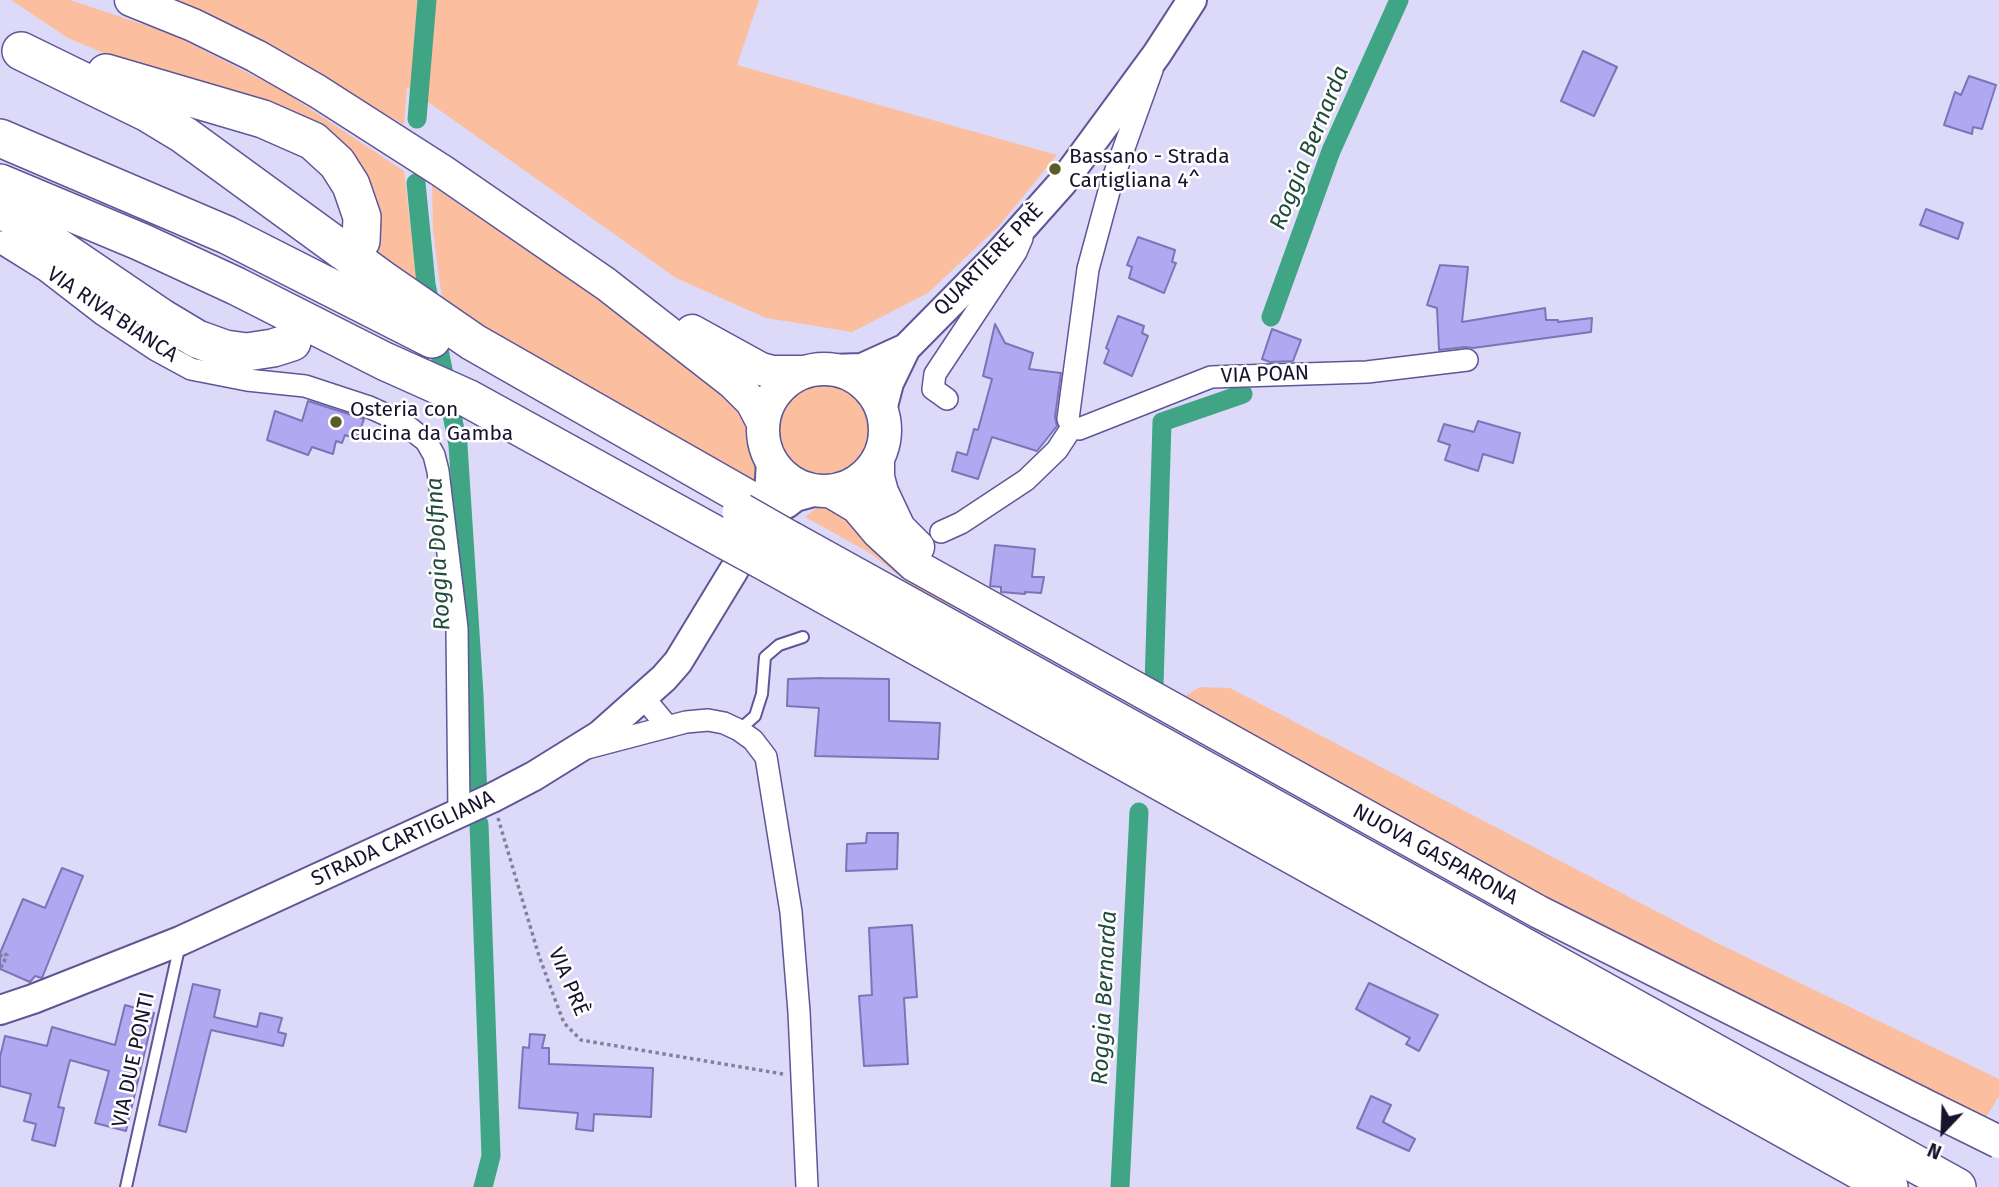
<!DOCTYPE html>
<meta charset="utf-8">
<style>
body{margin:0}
#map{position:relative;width:1999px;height:1187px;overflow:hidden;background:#dcdaf8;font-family:"Fira Sans",sans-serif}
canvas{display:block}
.north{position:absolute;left:1908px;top:1096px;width:70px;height:70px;-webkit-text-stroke:5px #fff;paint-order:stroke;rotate:203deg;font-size:19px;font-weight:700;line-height:28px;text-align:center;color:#17132d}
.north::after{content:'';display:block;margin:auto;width:24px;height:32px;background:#17132d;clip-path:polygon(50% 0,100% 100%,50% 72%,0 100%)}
</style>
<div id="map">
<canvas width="1999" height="1187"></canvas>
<div class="north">N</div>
</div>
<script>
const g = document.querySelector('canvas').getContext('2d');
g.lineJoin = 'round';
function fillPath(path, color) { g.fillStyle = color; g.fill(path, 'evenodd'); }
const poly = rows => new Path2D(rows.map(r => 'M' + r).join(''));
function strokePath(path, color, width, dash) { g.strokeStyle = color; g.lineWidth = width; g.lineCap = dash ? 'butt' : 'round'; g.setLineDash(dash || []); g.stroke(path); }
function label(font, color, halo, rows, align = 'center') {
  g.font = font + ' "Fira Sans",sans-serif'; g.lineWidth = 5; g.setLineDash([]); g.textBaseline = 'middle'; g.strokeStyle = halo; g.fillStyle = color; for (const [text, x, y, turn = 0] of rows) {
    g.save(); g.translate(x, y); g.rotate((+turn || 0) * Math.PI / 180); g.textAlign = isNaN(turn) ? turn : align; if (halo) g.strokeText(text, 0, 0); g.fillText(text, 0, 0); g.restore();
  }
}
const green = poly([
 [11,0,70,0,172,34,283,91,404,171,417,284,376,259,377,241,350,158,68,38],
 [163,0,759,0,737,65,1057,155,999,226,928,293,852,332,766,318,676,278,407,87,404,125,319,74],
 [432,186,628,319,755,418,756,446,763,478,760,492,571,381,442,299,433,231],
 '776 429a48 48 0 1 1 96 0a48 48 0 1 1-96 0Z',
 [828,507,843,511,965,618,925,596,870,553,805,517,815,509],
 [1200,687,1230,688,1715,942,1999,1079,1999,1096,1985,1119,1711,984,1498,872,1182,698]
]);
const canal = poly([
 [417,119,427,0],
 [416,183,426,284,458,445,474,695,478,799],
 [1271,317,1331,151,1399,0],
 [1154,685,1162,422,1243,394],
 [479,824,491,1156,483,1187],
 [1120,1187,1139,812]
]);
const building = poly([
 [1583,51,1617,67,1594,116,1561,101,1583,51],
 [1969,76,1996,85,1982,129,1973,127,1972,134,1944,125,1955,92,1961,95,1969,76],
 [1926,209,1963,223,1958,239,1920,225,1926,209],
 [1138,237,1175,250,1172,262,1176,263,1164,293,1129,278,1132,267,1127,265,1138,237],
 [1440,265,1468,267,1462,322,1545,308,1546,320,1558,320,1558,322,1592,318,1591,332,1473,348,1465,347,1439,350,1437,308,1427,305,1440,265],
 [1118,316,1144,326,1142,333,1148,336,1132,376,1104,363,1109,350,1106,348,1118,316],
 [995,324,1005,343,1033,353,1029,369,1061,373,1055,417,1057,426,1037,451,992,437,978,479,952,471,957,452,967,455,974,429,978,430,992,379,983,376,995,324],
 [1272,329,1301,340,1293,361,1270,362,1262,359,1272,329],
 [308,401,364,419,357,439,345,435,342,443,336,441,333,454,312,447,308,455,267,440,275,411,302,421,308,401],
 [1478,421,1520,433,1513,463,1483,454,1478,471,1445,460,1450,445,1438,441,1444,424,1474,432,1478,421],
 [995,545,1035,549,1032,577,1044,577,1041,593,1025,592,1025,594,1001,592,1001,587,990,586,995,545],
 [822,678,889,679,889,721,940,723,938,759,815,756,819,708,787,706,788,679,822,678],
 [867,833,898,833,897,869,846,871,847,844,866,843,867,833],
 [62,868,83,876,42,978,35,976,30,982,0,969,0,953,23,899,45,908,62,868],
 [912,925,917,997,904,998,908,1064,864,1066,859,996,872,995,869,928,912,925],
 [1369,983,1438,1015,1419,1051,1406,1044,1410,1038,1356,1009,1369,983],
 [193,984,220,990,214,1017,257,1027,260,1013,282,1018,278,1032,286,1034,283,1046,211,1030,186,1132,159,1125,193,984],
 [125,1005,154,1013,126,1131,95,1123,109,1071,70,1060,58,1107,64,1108,55,1146,32,1140,36,1124,24,1121,31,1094,0,1086,0,1057,5,1036,47,1046,52,1027,115,1045,125,1005],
 [530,1034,545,1035,542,1048,549,1048,549,1064,653,1068,651,1117,594,1114,593,1131,576,1129,578,1113,519,1108,523,1047,529,1048,530,1034],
 [1371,1096,1391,1105,1383,1122,1415,1139,1409,1151,1357,1128,1371,1096]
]);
const path = poly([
 [498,818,539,956,556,1002,564,1023,581,1040,783,1074],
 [0,957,2,953,7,955,2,966,0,965]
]);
const lane = poly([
 [739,730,755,716,762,694,765,657,779,645,803,637],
 [126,1187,180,944]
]);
const street = poly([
 [1152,70,1111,184,1088,269,1068,419,1072,427,1079,429,1211,377,1367,372,1467,360],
 [0,242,45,270,102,314,156,350,191,369,247,380,305,386,369,407,402,422,426,441,434,455,438,471,457,628,459,813],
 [947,399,933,389,935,374,1016,252,1022,238],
 [941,532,961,523,1026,480,1057,450,1072,427],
 [643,697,668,727],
 [587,748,686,722,708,720,724,723,739,730,753,740,766,757,791,912,799,1012,807,1187]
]);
const secondary = poly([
 [830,369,862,368,906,348,998,255,1063,182,1157,54,1192,0],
 [882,410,889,383,906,348],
 [769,496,771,461],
 [786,504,795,497,817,491],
 [0,1010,33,999,180,941,492,798,534,776,600,735,664,678,678,662,734,570]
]);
const primary = poly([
 [131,0,193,25,256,56,317,91,442,171,606,284,733,383,752,402,763,423],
 [692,331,761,369,772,372,803,372],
 '763 430a61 61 0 1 1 122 0a61 61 0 1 1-122 0Z',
 [878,459,878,477,882,492,899,528,918,547],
 [830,491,857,507,878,532,914,565,1539,912,1920,1103]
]);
const highway = poly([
 [21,51,146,112,184,135,383,280,473,342,750,500],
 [106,73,263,119,313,141,337,163,351,185,362,217,361,241],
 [0,138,227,235,432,339],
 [0,183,141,242,236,286,384,361,469,399,727,541],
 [0,208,162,318,197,339,225,349,247,352,273,348,292,342],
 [790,540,1957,1187],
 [773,566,1889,1187]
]);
const primaryBridge = poly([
 [1920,1103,1999,1142]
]);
const highwayBridge = poly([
 [741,512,790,540],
 [727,541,773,566]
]);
const markers = [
 [1055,169,7,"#5b5b28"],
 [336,422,7,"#5b5b28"]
];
const poiNames = [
 ["Bassano - Strada",1069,157],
 ["Cartigliana 4^",1069,181],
 ["Osteria con",350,410],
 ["cucina da Gamba",350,434]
];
const streetNames = [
 ["QUARTIERE PRÈ",989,260,-46],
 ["VIA RIVA BIANCA",112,315,34],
 ["VIA POAN",1265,375,-2],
 ["STRADA CARTIGLIANA",403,839,-25],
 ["NUOVA GASPARONA",1435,855,29],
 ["VIA PRÈ",568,982,67],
 ["VIA DUE PONTI",134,1060,-78]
];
const waterNames = [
 ["Roggia Bernarda",1310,148,-68],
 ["Roggia Dolfina",439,554,-93],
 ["Roggia Bernarda",1105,998,-87]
];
fillPath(green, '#fbbfa0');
strokePath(canal, '#40a584', 19);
fillPath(building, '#b0a8f0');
strokePath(building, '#7d74b8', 2);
strokePath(lane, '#5f5697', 14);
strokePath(street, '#5f5697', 24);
strokePath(secondary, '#5f5697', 32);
strokePath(primary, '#5f5697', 35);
strokePath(highway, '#5f5697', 40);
strokePath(path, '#83809d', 3.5, [3.5, 3.5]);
strokePath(lane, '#fff', 10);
strokePath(street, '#fff', 21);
strokePath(secondary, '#fff', 28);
strokePath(primary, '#fff', 32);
strokePath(highway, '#fff', 37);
strokePath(primaryBridge, '#5f5697', 35, []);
strokePath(highwayBridge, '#5f5697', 40, []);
strokePath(primaryBridge, '#fff', 32);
strokePath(highwayBridge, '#fff', 37);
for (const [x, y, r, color] of markers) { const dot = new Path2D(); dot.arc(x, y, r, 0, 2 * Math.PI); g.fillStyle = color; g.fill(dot); strokePath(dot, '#fff', 2.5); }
label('21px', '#17132d', '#fff', poiNames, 'left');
label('21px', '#17132d', '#fff', streetNames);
label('italic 23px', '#214b3d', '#fff', waterNames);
</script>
